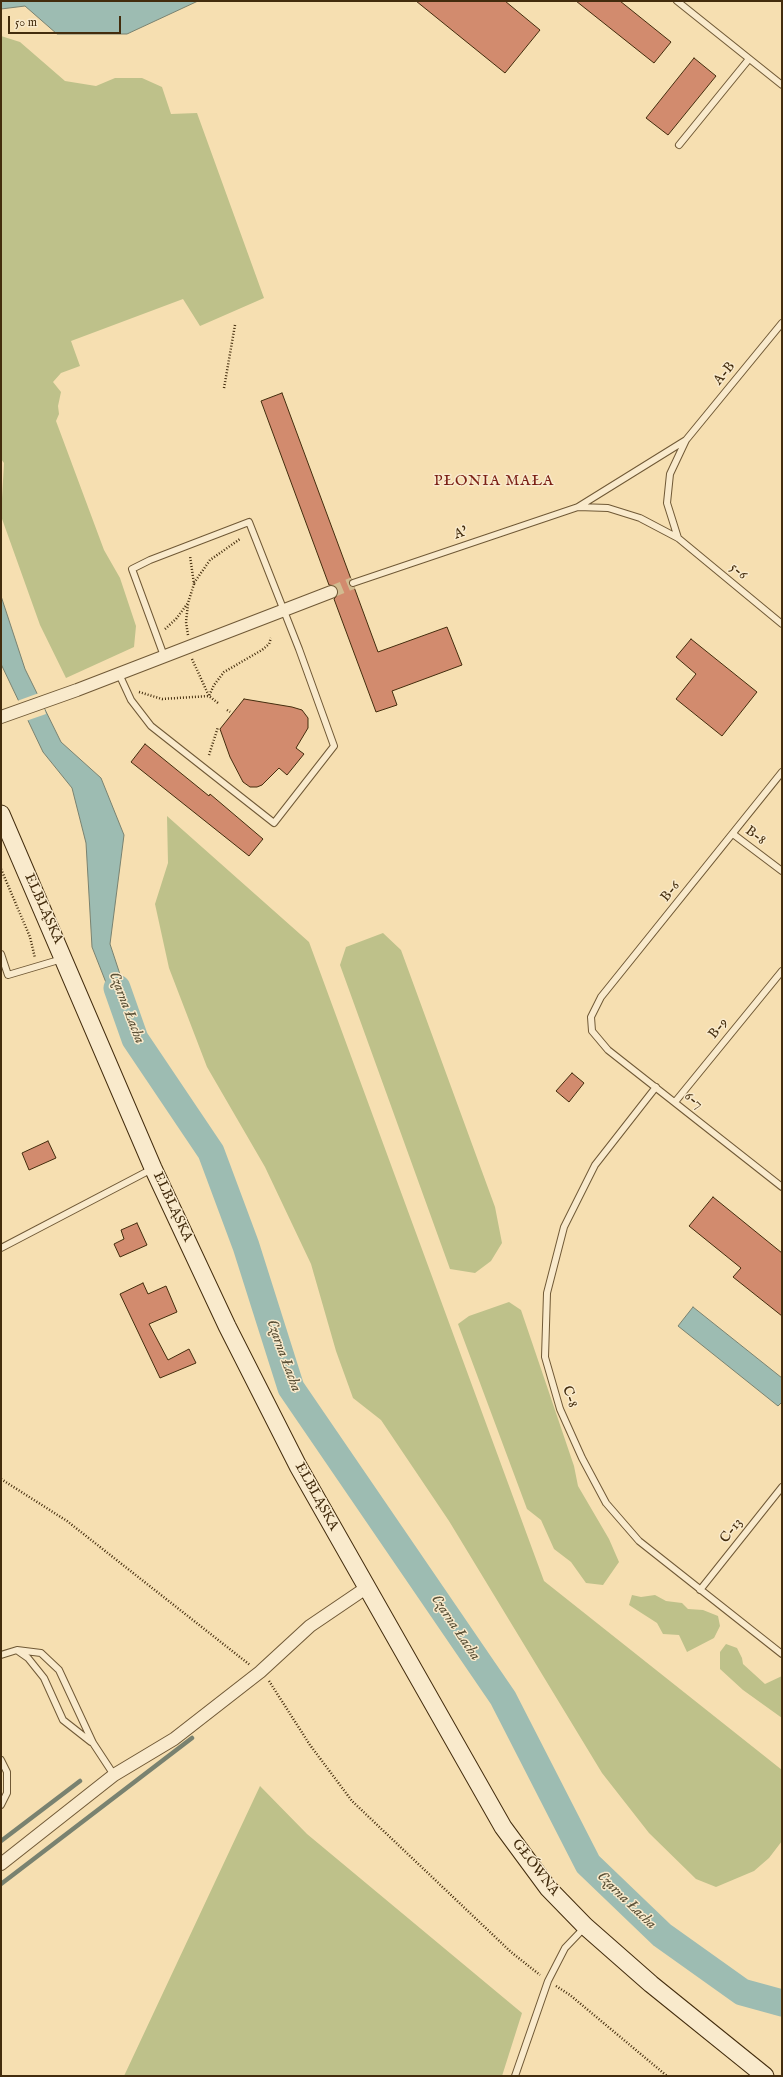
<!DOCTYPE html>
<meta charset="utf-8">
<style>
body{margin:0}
#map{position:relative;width:783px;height:2077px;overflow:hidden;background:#f6dfb1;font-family:"IM FELL English",serif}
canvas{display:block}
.frame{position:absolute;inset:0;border:2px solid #432c0d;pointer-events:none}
.scale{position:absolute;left:8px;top:16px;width:113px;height:18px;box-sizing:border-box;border:2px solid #432c0d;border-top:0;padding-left:5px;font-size:12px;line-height:14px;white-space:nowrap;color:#432c0d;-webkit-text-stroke:3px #f9eacc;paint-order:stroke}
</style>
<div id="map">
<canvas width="783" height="2077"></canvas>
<div class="frame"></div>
<div class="scale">50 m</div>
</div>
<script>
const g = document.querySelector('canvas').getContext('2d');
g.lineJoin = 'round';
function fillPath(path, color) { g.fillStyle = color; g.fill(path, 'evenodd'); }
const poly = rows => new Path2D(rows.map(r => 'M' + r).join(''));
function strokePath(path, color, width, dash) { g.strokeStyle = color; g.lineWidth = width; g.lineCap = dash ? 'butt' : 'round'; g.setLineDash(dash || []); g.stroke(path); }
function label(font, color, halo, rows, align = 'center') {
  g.font = font + ' "IM FELL English",serif'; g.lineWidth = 3; g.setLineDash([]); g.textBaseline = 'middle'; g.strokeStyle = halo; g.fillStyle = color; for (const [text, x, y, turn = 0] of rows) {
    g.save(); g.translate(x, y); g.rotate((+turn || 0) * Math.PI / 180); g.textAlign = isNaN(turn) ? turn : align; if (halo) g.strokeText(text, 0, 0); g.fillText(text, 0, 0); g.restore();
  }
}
const green = poly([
 [1,36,20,42,65,81,96,86,115,78,142,78,162,87,171,114,197,113,264,298,200,326,183,299,71,341,80,366,61,373,53,382,61,392,58,406,59,414,56,421,104,550,120,578,136,626,134,647,66,678,40,625,1,516,4,463,1,459],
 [167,816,309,942,544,1581,782,1770,782,1841,769,1858,754,1871,716,1887,696,1879,649,1833,602,1773,449,1521,381,1420,353,1398,336,1351,311,1264,265,1167,207,1067,169,968,155,904,168,863],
 [383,933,401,950,495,1207,502,1243,491,1261,475,1273,450,1269,340,965,346,947],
 [509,1302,521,1310,574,1466,578,1486,609,1539,619,1562,603,1585,586,1583,571,1562,554,1549,541,1520,527,1509,458,1324,469,1316],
 [632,1595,641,1597,655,1595,666,1601,682,1603,688,1609,703,1610,718,1616,720,1626,714,1638,687,1652,679,1635,663,1634,657,1623,629,1605],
 [726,1644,737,1648,742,1658,743,1664,765,1684,782,1676,782,1718,743,1690,720,1669,720,1652],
 [260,1786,307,1834,522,2013,502,2076,124,2076]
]);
const water = poly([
 [1,1,198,1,127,34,57,34,25,6,1,9,1,1],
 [1,596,25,669,61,742,101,778,124,835,110,944,140,1035,116,1008,92,947,86,843,72,788,43,752,1,664,1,596],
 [693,1307,782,1378,782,1402,778,1406,678,1326,693,1307]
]);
const pier = poly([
 [39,693,46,714,26,721,17,701]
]);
const stream = poly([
 [1,1841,80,1781],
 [1,1884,192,1738]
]);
const river = poly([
 [117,988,135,1039,211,1152,246,1246,291,1388,503,1698,588,1864,662,1935,742,1992,782,2003]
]);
const building = poly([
 [416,1,505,1,540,30,505,73,416,1],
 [576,1,620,1,671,42,654,63,576,1],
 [694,58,716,76,668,135,646,118,694,58],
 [282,393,351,579,349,585,354,587,378,652,447,627,462,665,392,691,397,705,376,712,334,599,338,594,338,590,335,586,329,585,261,401,282,393],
 [691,639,757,692,722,736,676,699,696,674,676,657,691,639],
 [244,699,292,707,302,710,308,718,308,728,296,748,304,754,287,775,279,768,262,785,257,787,250,787,243,782,230,757,220,729,244,699],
 [145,744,209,796,210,794,263,839,249,856,131,762,145,744],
 [572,1073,584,1083,569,1102,556,1091,572,1073],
 [48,1141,56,1158,29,1170,22,1153,48,1141],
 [713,1197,782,1253,782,1316,733,1277,741,1268,689,1226,713,1197],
 [137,1223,147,1245,120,1257,114,1244,124,1239,121,1230,137,1223],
 [143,1283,148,1294,166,1286,177,1312,149,1324,168,1360,189,1349,196,1363,160,1378,120,1294,143,1283]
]);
const minorTunnel = poly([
 [331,592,353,583]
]);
const path = poly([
 [224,388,235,325],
 [194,583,210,560,240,539],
 [165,629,176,619,188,603,194,584,190,556],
 [188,635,186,622,188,604],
 [192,659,209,696,218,703],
 [139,692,162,699,209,696,214,685,224,672,262,650,269,644,271,638],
 [227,710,230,712],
 [209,755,218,727],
 [1,869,30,937,35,958],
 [1,1479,67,1521,250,1665],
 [269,1681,310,1745,352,1801,511,1952,540,1975],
 [556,1986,570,1995,667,2076]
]);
const service = poly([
 [677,1,782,85],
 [679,145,749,59],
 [578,507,608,508,640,518,678,538,782,624],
 [678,538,667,503,670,474,686,440,782,323],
 [353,583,578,507,686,440],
 [119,674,131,700,151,726,274,823,334,746,299,649,249,522,150,560,132,569,164,656],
 [782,772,601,997,591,1017,592,1031,608,1050,782,1187],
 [733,834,782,871],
 [1,954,8,975,62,959],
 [656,1087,595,1165,564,1227,547,1293,545,1357,560,1409,582,1458,606,1503,639,1541,782,1654],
 [675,1102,782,971],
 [1,1248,152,1169],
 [700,1590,782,1487],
 [18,1651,28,1658,44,1678,63,1720,91,1742],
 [1,1655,17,1650,41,1653,59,1670,93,1743,114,1775],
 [1,1760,7,1772,7,1793,1,1805],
 [515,2076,548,1981,565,1948,585,1927]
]);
const minor = poly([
 [1,717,77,690,331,592],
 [1,1864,114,1775,174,1739,260,1672,310,1626,366,1588]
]);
const secondary = poly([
 [1,814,153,1168,227,1326,298,1466,503,1827,548,1888,585,1926,651,1984,765,2076]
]);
const streetNames = [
 ["A-B",725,374,-51],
 ["A'",461,534,-19],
 ["5-6",738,572,40],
 ["B-8",755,836,37],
 ["B-6",671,892,-51],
 ["ELBLĄSKA",43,909,66],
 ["B-9",719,1029,-51],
 ["6-7",693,1101,39],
 ["ELBLĄSKA",172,1207,65],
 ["C-8",569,1397,72],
 ["ELBLĄSKA",316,1497,61],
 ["C-13",732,1531,-52],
 ["GŁÓWNA",535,1868,52]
];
const neighbourhoodNames = [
 ["PŁONIA MAŁA",494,482]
];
const waterNames = [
 ["Czarna Łacha",126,1008,69],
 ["Czarna Łacha",283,1356,70],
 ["Czarna Łacha",455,1628,56],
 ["Czarna Łacha",626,1901,44]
];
fillPath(green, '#bec18a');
fillPath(water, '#9dbcb2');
strokePath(water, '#798270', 1);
fillPath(pier, '#f6dfb1');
strokePath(stream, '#798270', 4.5);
strokePath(river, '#9dbcb2', 27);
fillPath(building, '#d28b6e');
strokePath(building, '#432c0d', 1);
strokePath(minorTunnel, '#d2bb90', 12, [12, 6]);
strokePath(service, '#705936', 8);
strokePath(minor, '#705936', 14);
strokePath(secondary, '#432c0d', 19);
strokePath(path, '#432c0d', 2.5, [1, 2]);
strokePath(service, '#f9eacc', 6);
strokePath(minor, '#f9eacc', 12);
strokePath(secondary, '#f9eacc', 17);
label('14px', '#432c0d', '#f9eacc', streetNames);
g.letterSpacing = '1px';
label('15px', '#7a1f14', '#f9eacc', neighbourhoodNames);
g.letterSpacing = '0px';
label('italic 15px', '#5a5036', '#f9eacc', waterNames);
</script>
